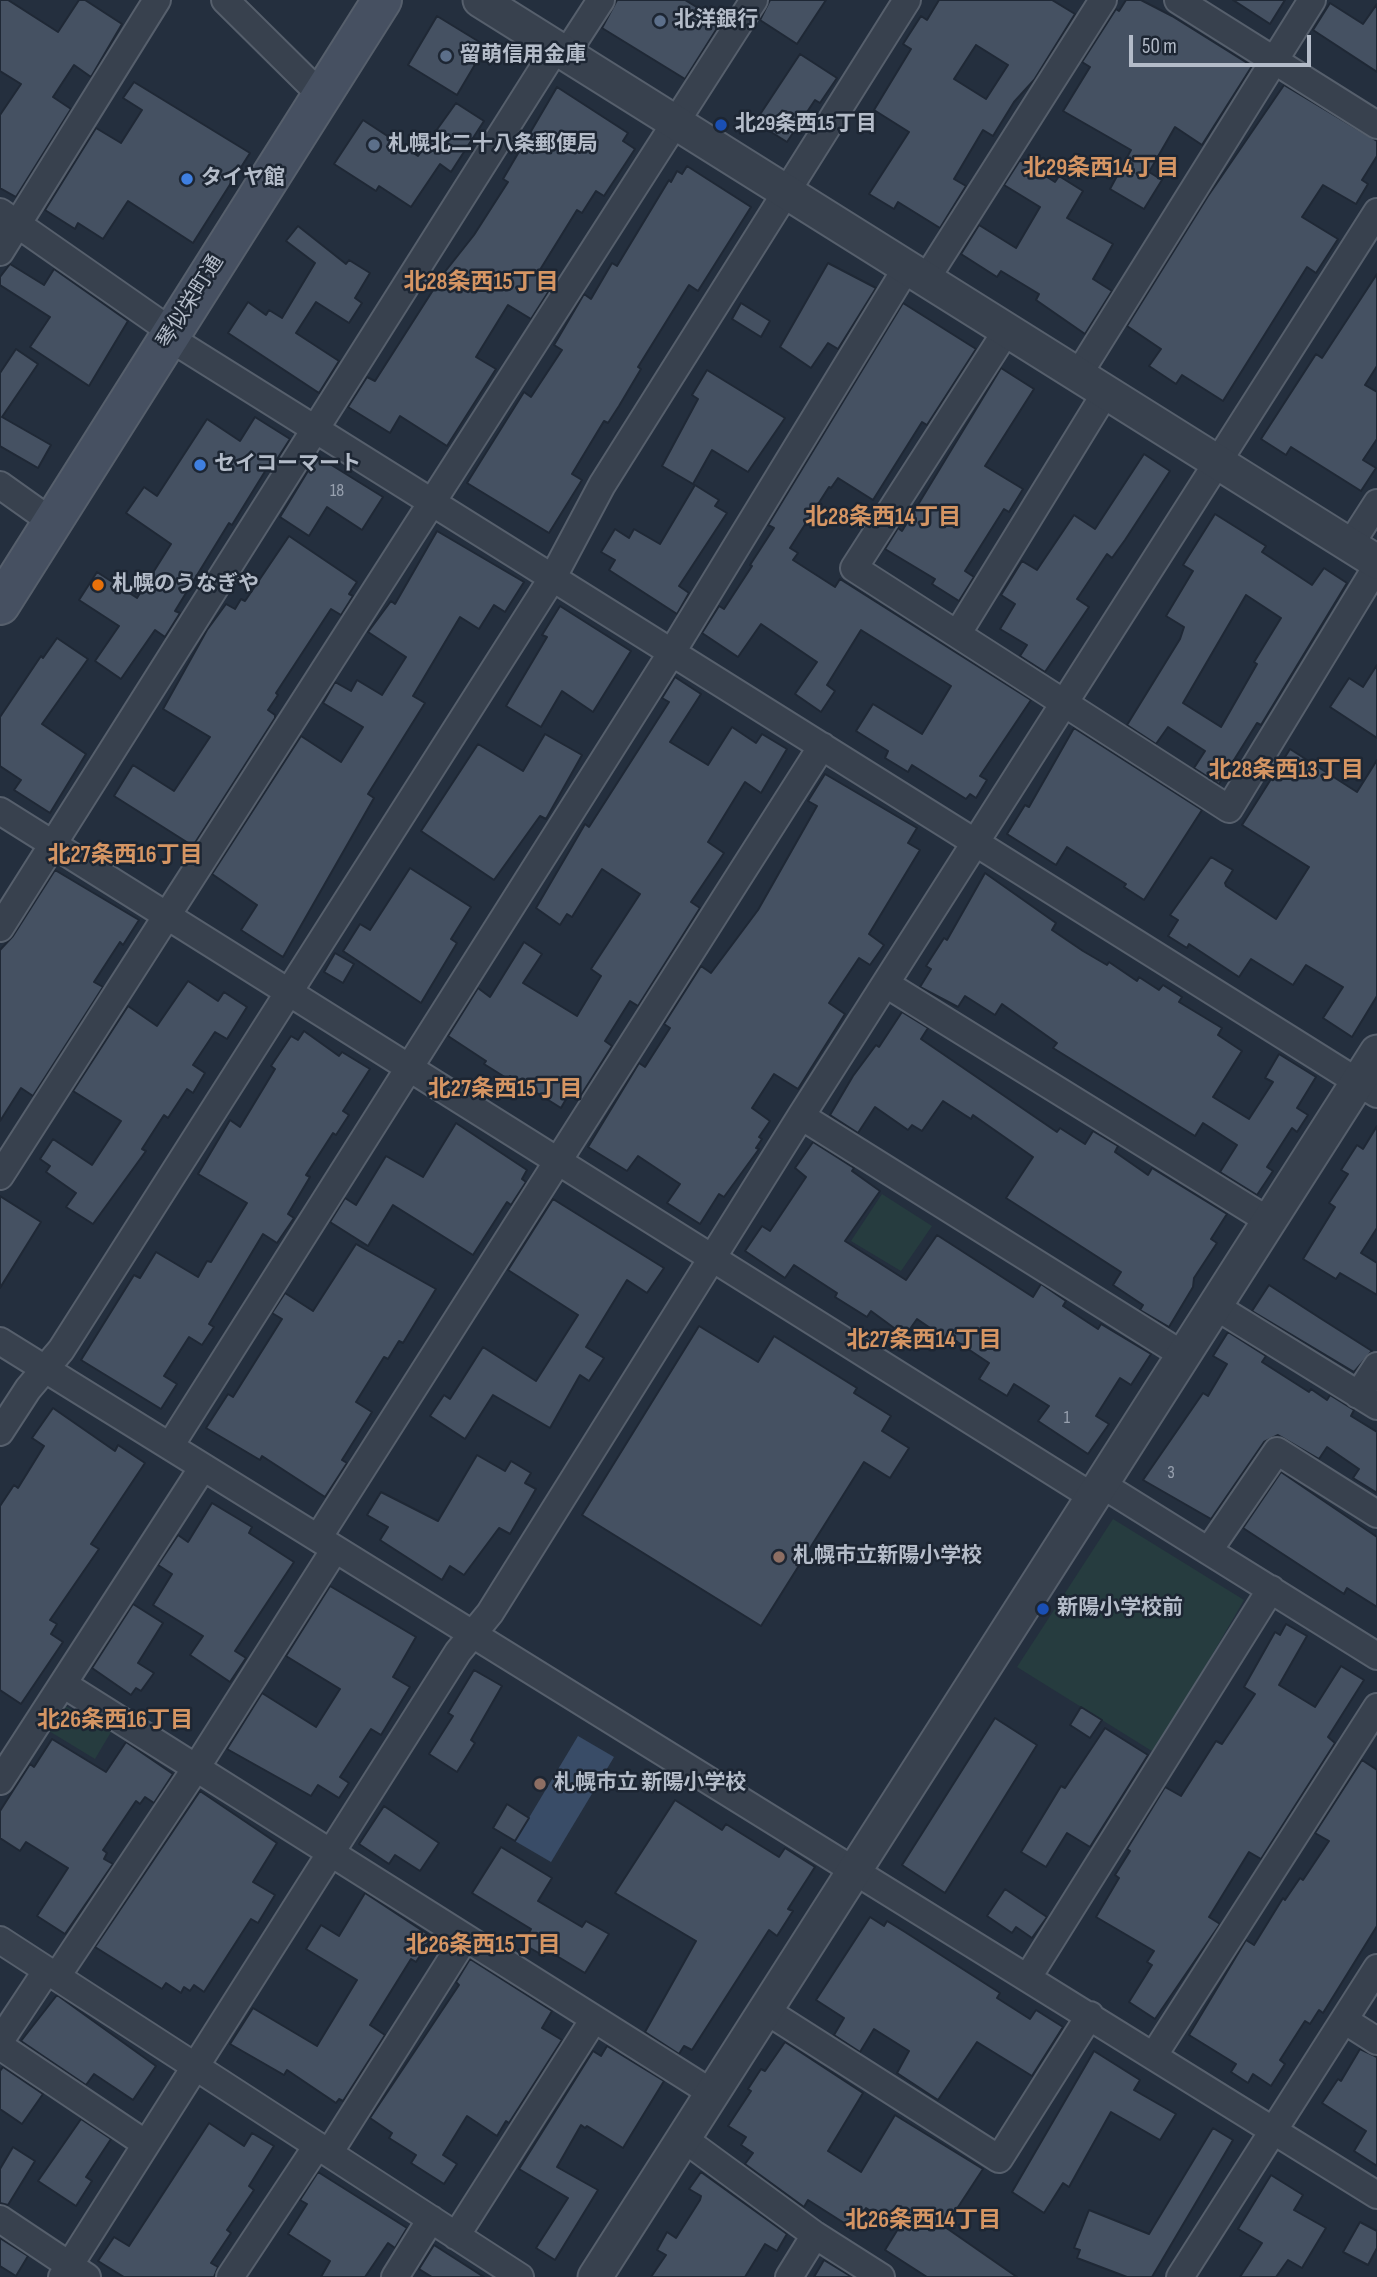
<!DOCTYPE html>
<meta charset="utf-8">
<style>
body{margin:0}
#map{position:relative;width:1377px;height:2277px;overflow:hidden;background:#242f3e;font-family:"Sofia Sans Condensed",sans-serif}
canvas{display:block}
.scale{position:absolute;left:1129px;top:35px;width:182px;height:32px;box-sizing:border-box;border:4px solid #b4bcc9;border-top:0;padding-left:9px;font-size:21px;line-height:24px;white-space:nowrap;color:#b4bcc9;-webkit-text-stroke:5px #1d2633;paint-order:stroke}
</style>
<div id="map">
<canvas width="1377" height="2277"></canvas>
<div class="scale">50 m</div>
</div>
<script>
const g = document.querySelector('canvas').getContext('2d');
g.lineJoin = 'round';
function fillPath(path, color) { g.fillStyle = color; g.fill(path, 'evenodd'); }
const poly = rows => new Path2D(rows.map(r => 'M' + r).join(''));
function strokePath(path, color, width, dash) { g.strokeStyle = color; g.lineWidth = width; g.lineCap = dash ? 'butt' : 'round'; g.setLineDash(dash || []); g.stroke(path); }
function label(font, color, halo, rows, align = 'center') {
  g.font = font + ' "Sofia Sans Condensed","Noto Sans JP",sans-serif'; g.lineWidth = 5; g.setLineDash([]); g.textBaseline = 'middle'; g.strokeStyle = halo; g.fillStyle = color; for (const [text, x, y, turn = 0] of rows) {
    g.save(); g.translate(x, y); g.rotate((+turn || 0) * Math.PI / 180); g.textAlign = isNaN(turn) ? turn : align; if (halo) g.strokeText(text, 0, 0); g.fillText(text, 0, 0); g.restore();
  }
}
const green = poly([
 [882,1194,932,1226,901,1271,851,1241],
 [1113,1519,1244,1600,1155,1753,1017,1667],
 [65,1706,111,1732,95,1759,49,1731]
]);
const water = poly([
 [578,1736,614,1757,551,1862,515,1841]
]);
const building = poly([
 [0,0,8,0,58,32,79,0,85,0,122,24,91,77,74,65,53,97,71,109,16,197,0,188,0,115,21,84,0,71,0,0],
 [617,0,685,0,721,22,685,79,602,28,617,0],
 [770,0,826,0,797,44,760,20,770,0],
 [939,0,1052,0,1075,14,1034,80,1014,102,993,136,983,130,954,179,966,186,940,228,898,202,894,209,869,194,909,132,874,110,911,49,903,44,921,16,927,20,939,0],
 [976,45,1008,65,986,99,954,79,976,45],
 [1126,0,1141,0,1172,16,1252,66,1202,145,1175,127,1149,172,1162,180,1144,209,1110,189,1131,150,1063,111,1090,67,1082,62,1116,9,1119,11,1126,0],
 [1233,0,1285,0,1270,24,1233,0],
 [1330,3,1363,24,1377,4,1377,72,1313,30,1330,3],
 [437,16,486,46,457,95,408,65,437,16],
 [800,54,837,78,820,103,815,100,787,142,755,122,800,54],
 [134,82,250,153,193,243,128,201,103,239,78,223,75,229,45,210,96,128,121,143,142,110,123,98,134,82],
 [1284,85,1377,141,1377,156,1362,180,1368,184,1356,204,1323,185,1302,217,1338,239,1316,273,1307,267,1223,401,1182,375,1176,384,1149,366,1161,349,1127,326,1208,196,1284,85],
 [557,87,628,133,623,141,635,149,604,196,596,191,582,213,577,210,538,273,554,283,531,319,508,305,476,357,496,369,447,446,400,416,390,433,348,407,367,377,375,381,444,273,474,235,508,182,503,179,557,87],
 [456,103,484,121,451,172,440,164,411,207,379,186,376,191,334,164,363,120,418,156,456,103],
 [1020,160,1055,182,1059,176,1083,191,1067,218,1113,244,1093,279,1112,291,1085,334,1036,300,1039,294,1001,271,997,277,961,254,979,225,1016,248,1040,207,1004,185,1020,160],
 [687,166,751,207,698,291,689,285,638,367,641,369,619,406,608,423,604,421,572,474,582,480,549,533,467,483,524,392,531,397,562,350,554,345,584,294,591,299,612,263,617,266,669,180,671,182,677,171,682,174,687,166],
 [298,226,346,264,349,260,370,273,355,298,362,303,349,323,316,302,296,333,339,361,319,393,228,333,248,302,266,315,269,310,282,318,315,263,286,241,298,226],
 [828,263,876,288,838,349,828,343,811,368,780,347,828,263],
 [10,264,44,285,54,269,128,321,89,386,30,347,50,317,0,285,0,277,10,264],
 [1377,274,1377,366,1365,385,1377,392,1377,439,1363,460,1376,468,1361,491,1291,447,1286,455,1261,439,1316,354,1322,358,1377,274],
 [741,303,770,321,761,337,732,319,741,303],
 [903,303,976,349,927,425,922,422,873,500,838,478,831,488,829,487,790,548,798,553,793,560,835,587,840,579,1031,700,980,776,987,780,976,798,970,794,966,799,912,765,908,772,885,758,888,751,856,731,873,704,922,734,951,686,861,630,827,685,835,691,821,712,795,694,817,662,761,624,738,657,702,633,719,606,724,609,752,566,750,565,774,528,768,525,903,303],
 [16,349,38,364,2,417,51,445,38,468,0,446,0,373,16,349],
 [1001,368,1034,389,985,466,1023,489,1009,512,1004,509,965,571,974,577,959,601,932,584,935,579,885,549,898,528,902,531,1001,368],
 [707,370,785,418,748,472,712,450,693,484,662,466,698,399,692,395,707,370],
 [255,417,290,439,272,467,269,465,232,525,229,523,175,611,180,613,165,637,155,630,121,679,95,661,119,626,79,600,97,572,137,598,171,544,126,513,144,487,157,496,207,419,240,441,255,417],
 [1144,454,1170,471,1125,540,1112,558,1107,554,1077,599,1089,607,1045,672,1020,656,1027,645,1000,629,1015,604,1001,595,1022,561,1037,570,1074,515,1095,529,1144,454],
 [317,456,383,497,362,530,327,507,309,536,280,517,317,456],
 [695,485,719,500,715,506,727,513,679,586,689,593,677,614,609,570,615,560,601,552,615,529,629,538,634,529,660,544,695,485],
 [1215,514,1266,546,1262,552,1312,585,1324,568,1347,583,1261,725,1257,723,1219,784,1194,768,1205,751,1168,727,1156,744,1127,725,1180,639,1184,627,1166,616,1193,571,1183,565,1215,514],
 [1246,595,1281,618,1254,662,1257,664,1221,727,1183,703,1246,595],
 [437,531,524,582,505,612,494,605,479,629,460,617,413,696,425,703,368,794,374,798,283,957,241,930,257,905,212,874,301,736,341,762,363,727,323,703,335,682,351,691,357,680,382,695,406,657,368,632,391,601,395,604,437,531],
 [289,536,357,582,349,594,353,596,341,615,331,609,276,693,278,695,268,710,275,715,275,718,193,846,114,796,133,765,174,791,210,737,163,709,207,630,226,604,235,609,241,599,245,601,289,536],
 [560,606,631,651,593,712,562,691,541,727,506,706,547,637,542,635,560,606],
 [57,638,88,659,42,724,86,754,50,813,14,790,21,780,0,766,0,717,41,656,43,658,57,638],
 [1377,665,1377,738,1330,707,1349,678,1363,687,1377,665],
 [675,677,701,694,670,742,708,765,732,727,756,743,762,734,787,749,761,793,745,782,708,842,724,853,691,902,700,908,638,1006,630,1001,605,1041,612,1046,578,1100,569,1094,561,1108,510,1076,508,1079,484,1064,486,1061,448,1036,478,988,490,997,524,942,542,954,523,983,577,1016,601,976,591,969,640,894,602,869,572,917,567,914,560,925,536,908,585,824,589,827,669,702,662,698,675,677],
 [1074,728,1202,810,1144,900,1124,887,1126,884,1067,847,1056,865,1007,834,1025,805,1029,807,1074,728],
 [545,734,582,755,546,819,540,816,494,880,421,831,478,744,523,771,545,734],
 [1290,749,1357,792,1377,760,1377,996,1352,1037,1323,1018,1343,987,1306,965,1293,985,1251,959,1239,977,1189,944,1187,948,1168,936,1178,920,1170,915,1211,857,1233,870,1225,883,1226,886,1276,919,1309,867,1242,825,1290,749],
 [825,774,917,828,908,843,920,850,869,934,884,945,870,965,859,958,829,1003,845,1014,798,1089,774,1074,752,1108,770,1121,759,1137,762,1139,756,1148,759,1149,724,1197,719,1194,700,1224,667,1203,680,1184,638,1156,627,1171,588,1147,639,1063,645,1067,670,1028,664,1024,701,966,711,973,758,910,817,806,808,801,825,774],
 [410,868,471,907,451,939,457,943,421,1003,343,951,360,924,370,930,410,868],
 [55,870,139,920,123,945,120,942,94,982,103,987,33,1096,21,1088,0,1121,0,950,13,936,55,870],
 [985,873,1056,923,1052,930,1083,951,1107,965,1109,962,1137,981,1139,977,1159,990,1163,985,1182,997,1179,1002,1222,1028,1218,1035,1242,1051,1213,1097,1249,1119,1273,1082,1265,1078,1279,1054,1316,1077,1297,1108,1308,1115,1297,1132,1292,1128,1267,1167,1273,1171,1257,1195,1220,1172,1237,1145,1203,1123,1195,1136,1053,1048,1057,1043,1002,1004,995,1015,965,996,958,1007,920,987,931,969,926,966,944,938,947,940,985,873],
 [335,953,354,964,343,983,324,972,335,953],
 [188,981,218,1001,224,992,247,1007,227,1039,215,1032,193,1065,205,1073,193,1093,187,1089,168,1118,164,1115,142,1149,146,1151,93,1224,66,1207,76,1193,46,1172,50,1166,40,1159,53,1139,92,1165,121,1121,73,1091,128,1006,157,1026,188,981],
 [902,1012,928,1028,921,1039,1057,1132,1060,1128,1085,1144,1093,1131,1118,1146,1115,1152,1148,1175,1152,1168,1227,1214,1211,1239,1217,1243,1194,1278,1193,1287,1169,1327,1140,1310,1143,1305,1113,1285,1121,1272,1006,1198,1033,1157,973,1115,971,1119,943,1101,922,1131,912,1125,908,1130,875,1107,858,1133,830,1115,853,1076,876,1045,879,1047,902,1012],
 [304,1031,339,1056,342,1052,370,1069,343,1111,349,1115,336,1135,333,1133,306,1175,310,1177,288,1214,294,1218,277,1243,263,1234,209,1324,214,1327,202,1345,189,1337,164,1376,177,1384,161,1409,81,1360,134,1275,140,1278,156,1252,198,1277,207,1261,211,1262,247,1203,198,1174,230,1120,240,1127,275,1069,271,1066,291,1036,298,1040,304,1031],
 [456,1123,527,1170,522,1179,526,1182,511,1205,507,1202,473,1255,393,1205,368,1246,330,1222,345,1198,356,1205,386,1156,423,1177,456,1123],
 [1377,1126,1377,1228,1361,1253,1377,1263,1377,1295,1340,1273,1336,1279,1303,1259,1335,1207,1329,1203,1348,1174,1341,1170,1357,1145,1363,1149,1377,1126],
 [813,1142,854,1168,852,1171,880,1191,845,1241,906,1280,937,1235,1033,1297,1041,1284,1066,1301,1063,1306,1098,1329,1101,1324,1151,1354,1131,1385,1120,1378,1096,1416,1109,1424,1088,1454,1038,1421,1049,1406,1014,1384,1007,1396,979,1379,989,1363,947,1335,945,1338,917,1319,905,1336,871,1311,867,1317,835,1297,837,1293,794,1265,785,1278,745,1251,762,1226,770,1231,806,1177,795,1168,813,1142],
 [0,1196,41,1222,0,1288,0,1196],
 [553,1199,664,1268,647,1293,627,1280,586,1347,604,1358,589,1381,580,1375,550,1428,493,1395,465,1439,430,1416,444,1395,450,1399,483,1347,536,1381,578,1315,508,1270,553,1199],
 [356,1244,436,1289,403,1343,399,1341,388,1359,384,1357,356,1402,372,1412,342,1460,347,1463,325,1497,262,1456,260,1460,206,1428,228,1394,233,1397,282,1319,272,1313,285,1293,313,1311,356,1244],
 [1269,1285,1320,1318,1372,1351,1354,1372,1252,1311,1269,1285],
 [699,1326,758,1362,774,1336,857,1388,854,1393,891,1416,882,1431,909,1448,890,1478,864,1462,761,1626,582,1515,699,1326],
 [1228,1332,1266,1356,1262,1362,1309,1392,1311,1389,1327,1400,1330,1395,1354,1410,1351,1416,1377,1432,1377,1493,1353,1478,1359,1469,1327,1447,1319,1459,1278,1435,1264,1442,1211,1519,1143,1480,1203,1393,1208,1396,1227,1364,1213,1356,1228,1332],
 [53,1408,115,1451,118,1445,145,1463,91,1544,99,1549,50,1620,57,1624,51,1634,63,1642,21,1704,0,1690,0,1506,14,1485,18,1488,44,1446,32,1438,53,1408],
 [477,1455,505,1471,511,1461,531,1473,525,1483,536,1489,510,1534,499,1528,464,1575,450,1566,442,1580,380,1540,388,1527,367,1515,381,1492,438,1521,477,1455],
 [1281,1472,1377,1537,1377,1607,1347,1588,1344,1594,1243,1528,1281,1472],
 [212,1503,252,1527,249,1533,294,1562,235,1651,246,1658,230,1682,190,1655,203,1636,153,1605,172,1574,158,1565,178,1535,188,1542,212,1503],
 [330,1586,416,1637,393,1677,410,1687,381,1735,371,1729,340,1777,349,1783,339,1798,318,1785,311,1796,227,1749,262,1693,316,1727,340,1689,286,1656,330,1586],
 [133,1604,163,1623,138,1663,154,1673,141,1691,136,1688,131,1695,92,1668,133,1604],
 [1286,1624,1307,1636,1279,1685,1315,1707,1341,1666,1364,1680,1328,1737,1335,1743,1261,1859,1249,1852,1209,1917,1220,1924,1155,2019,1129,2002,1152,1965,1147,1962,1154,1951,1096,1917,1119,1878,1115,1875,1130,1851,1127,1849,1165,1787,1181,1796,1216,1741,1222,1744,1255,1694,1244,1687,1275,1632,1280,1635,1286,1624],
 [474,1670,502,1686,471,1740,475,1743,457,1772,429,1754,453,1716,448,1713,474,1670],
 [1081,1707,1102,1720,1090,1738,1070,1725,1081,1707],
 [995,1718,1037,1745,945,1893,902,1865,995,1718],
 [1105,1728,1148,1755,1090,1847,1067,1833,1046,1867,1021,1852,1061,1786,1065,1788,1105,1728],
 [52,1739,106,1772,126,1742,173,1774,154,1803,145,1797,140,1804,136,1801,103,1850,107,1853,104,1859,113,1864,65,1934,37,1916,68,1868,26,1842,20,1851,0,1838,0,1811,30,1764,34,1767,52,1739],
 [1362,1760,1377,1770,1377,1926,1323,2013,1319,2010,1310,2024,1305,2021,1280,2060,1285,2064,1271,2086,1253,2074,1248,2083,1231,2072,1236,2064,1189,2035,1246,1940,1254,1945,1283,1898,1285,1900,1300,1878,1303,1880,1329,1841,1315,1833,1362,1760],
 [200,1791,277,1843,253,1882,275,1895,258,1923,251,1919,204,1992,194,1985,190,1991,184,1987,181,1993,166,1983,162,1989,95,1947,200,1791],
 [675,1800,722,1830,726,1824,779,1857,785,1848,815,1867,788,1909,793,1911,777,1936,769,1930,692,2050,684,2046,679,2054,645,2032,696,1941,615,1893,675,1800],
 [507,1804,529,1818,515,1841,493,1828,507,1804],
 [384,1806,439,1843,420,1871,395,1855,389,1864,359,1844,384,1806],
 [501,1847,552,1878,538,1901,582,1927,586,1921,609,1934,585,1973,547,1950,544,1956,523,1944,531,1929,472,1893,501,1847],
 [1005,1889,1047,1917,1032,1938,1016,1927,1012,1933,987,1916,1005,1889],
 [365,1893,432,1937,416,1962,411,1959,370,2025,385,2035,343,2101,339,2099,336,2103,287,2070,284,2075,230,2044,253,2008,317,2046,357,1980,306,1949,321,1925,339,1936,365,1893],
 [870,1917,884,1926,887,1921,905,1932,1000,1993,997,1998,1030,2019,1036,2010,1063,2027,1032,2076,977,2042,938,2100,897,2073,909,2051,874,2029,860,2052,834,2035,844,2018,816,2000,870,1917],
 [470,1959,552,2011,542,2028,562,2040,509,2123,506,2121,497,2136,467,2116,443,2155,457,2164,444,2184,411,2163,416,2155,389,2138,392,2133,370,2118,459,1985,456,1982,470,1959],
 [57,1995,156,2066,133,2100,94,2074,86,2085,21,2041,57,1995],
 [785,2042,863,2093,828,2151,861,2172,895,2115,983,2169,945,2227,1017,2277,927,2277,885,2250,898,2229,866,2208,852,2228,808,2200,804,2207,745,2164,753,2153,741,2145,746,2137,728,2126,751,2091,748,2089,761,2069,765,2071,785,2042],
 [607,2046,664,2081,623,2148,587,2126,585,2128,581,2125,557,2167,598,2190,555,2260,536,2248,568,2198,519,2169,593,2051,601,2056,607,2046],
 [1360,2049,1377,2057,1377,2166,1354,2151,1366,2131,1322,2103,1338,2079,1341,2081,1360,2049],
 [1094,2051,1140,2080,1134,2090,1176,2114,1160,2140,1111,2112,1069,2187,1063,2183,1044,2213,1012,2192,1094,2051],
 [3,2067,43,2094,22,2124,0,2109,0,2071,3,2067],
 [81,2119,111,2139,86,2177,92,2181,76,2206,38,2181,81,2119],
 [209,2123,244,2146,252,2133,274,2146,249,2186,254,2190,227,2230,231,2233,211,2263,218,2267,214,2277,124,2277,98,2261,114,2237,129,2246,209,2123],
 [1213,2128,1233,2140,1152,2277,1127,2277,1077,2258,1080,2250,1074,2248,1089,2210,1149,2234,1213,2128],
 [13,2147,35,2161,8,2205,0,2203,0,2169,13,2147],
 [318,2172,407,2228,395,2248,388,2243,365,2277,321,2277,330,2261,288,2234,307,2204,300,2200,318,2172],
 [701,2172,787,2234,777,2251,765,2244,745,2277,651,2277,666,2255,657,2250,667,2232,676,2238,700,2200,701,2196,689,2189,701,2172],
 [1271,2175,1303,2195,1294,2210,1326,2228,1302,2268,1288,2260,1276,2277,1240,2277,1262,2243,1238,2229,1271,2175],
 [1360,2222,1377,2231,1377,2248,1368,2265,1343,2252,1360,2222],
 [0,2238,28,2256,16,2276,0,2266,0,2238],
 [434,2245,484,2277,432,2277,419,2269,434,2245],
 [824,2260,852,2277,814,2277,824,2260]
]);
const minor = poly([
 [225,0,321,95],
 [1178,0,1377,125],
 [566,54,601,0],
 [0,212,172,332],
 [0,252,157,0],
 [926,279,1103,0],
 [1007,330,854,568,1229,809,1377,566],
 [168,337,1377,1094],
 [1078,375,1312,0],
 [0,485,52,522],
 [1350,545,1377,503],
 [958,633,1106,392],
 [0,811,1093,1497],
 [0,928,556,48],
 [886,984,1269,1221],
 [801,1116,1183,1355],
 [0,1176,754,0],
 [1215,1306,1377,1406],
 [0,1341,1377,2195],
 [1358,1395,1377,1366],
 [0,1432,28,1389,61,1350,553,577,602,485,907,0],
 [170,1446,672,652,907,267],
 [1101,1484,1377,1656],
 [318,1538,822,746],
 [1209,1550,1277,1451,1377,1514],
 [63,1684,712,2093],
 [0,1781,203,1467],
 [0,1940,520,2277],
 [57,1976,196,1768,335,1549],
 [1028,1977,1271,1589],
 [765,2010,999,2159,1090,2015],
 [1344,2020,1377,2041],
 [0,2041,47,1970],
 [0,2046,146,2144],
 [1154,2055,1377,1707],
 [684,2139,815,2235,881,2277],
 [329,2153,465,1938],
 [0,2219,87,2277],
 [456,2236,594,2019],
 [62,2277,458,1652,490,1613,801,1116,1377,212],
 [230,2277,317,2146],
 [395,2277,431,2219],
 [789,2277,815,2235],
 [1180,2277,1377,1968]
]);
const tertiary = poly([
 [480,0,1377,562],
 [595,2277,1377,1052]
]);
const secondary = poly([
 [0,605,382,0]
]);
const markers = [
 [660,21,7,"#5c6f8a"],
 [446,56,7,"#5c6f8a"],
 [721,125,7,"#1a4fb4"],
 [374,145,7,"#5c6f8a"],
 [187,179,7,"#3f7fe0"],
 [200,465,7,"#3f7fe0"],
 [98,585,7,"#e8710a"],
 [779,1557,7,"#8d6e63"],
 [1043,1609,7,"#1a4fb4"],
 [540,1784,7,"#8d6e63"]
];
const numberNames = [
 ["18",337,491],
 ["1",1067,1418],
 ["3",1171,1473]
];
const poiNames = [
 ["北洋銀行",674,21],
 ["留萌信用金庫",460,56],
 ["北29条西15丁目",735,125],
 ["札幌北二十八条郵便局",388,145],
 ["タイヤ館",201,179],
 ["セイコーマート",214,465],
 ["札幌のうなぎや",112,585],
 ["札幌市立新陽小学校",793,1557],
 ["新陽小学校前",1057,1609],
 ["札幌市立 新陽小学校",554,1784]
];
const streetNames = [
 ["琴似栄町通",191,302,-58]
];
const neighbourhoodNames = [
 ["北29条西14丁目",1101,169],
 ["北28条西15丁目",481,283],
 ["北28条西14丁目",883,518],
 ["北28条西13丁目",1286,771],
 ["北27条西16丁目",125,856],
 ["北27条西15丁目",505,1090],
 ["北27条西14丁目",924,1341],
 ["北26条西16丁目",115,1721],
 ["北26条西15丁目",483,1946],
 ["北26条西14丁目",923,2221]
];
fillPath(green, '#263c3f');
fillPath(water, '#394c67');
fillPath(building, '#455162');
strokePath(building, '#1f2835', 2);
strokePath(minor, '#565f6c', 30);
strokePath(tertiary, '#565f6c', 37);
strokePath(secondary, '#565f6c', 42);
strokePath(minor, '#38414e', 26);
strokePath(tertiary, '#38414e', 33);
strokePath(secondary, '#465061', 38);
for (const [x, y, r, color] of markers) { const dot = new Path2D(); dot.arc(x, y, r, 0, 2 * Math.PI); g.fillStyle = color; g.fill(dot); strokePath(dot, '#1d2633', 2.5); }
label('18px', '#98a1af', null, numberNames);
label('bold 21px', '#b4bcc9', '#1d2633', poiNames, 'left');
label('21px', '#b4bcc9', '#1d2633', streetNames);
label('bold 23px', '#d59563', '#1d2633', neighbourhoodNames);
</script>
